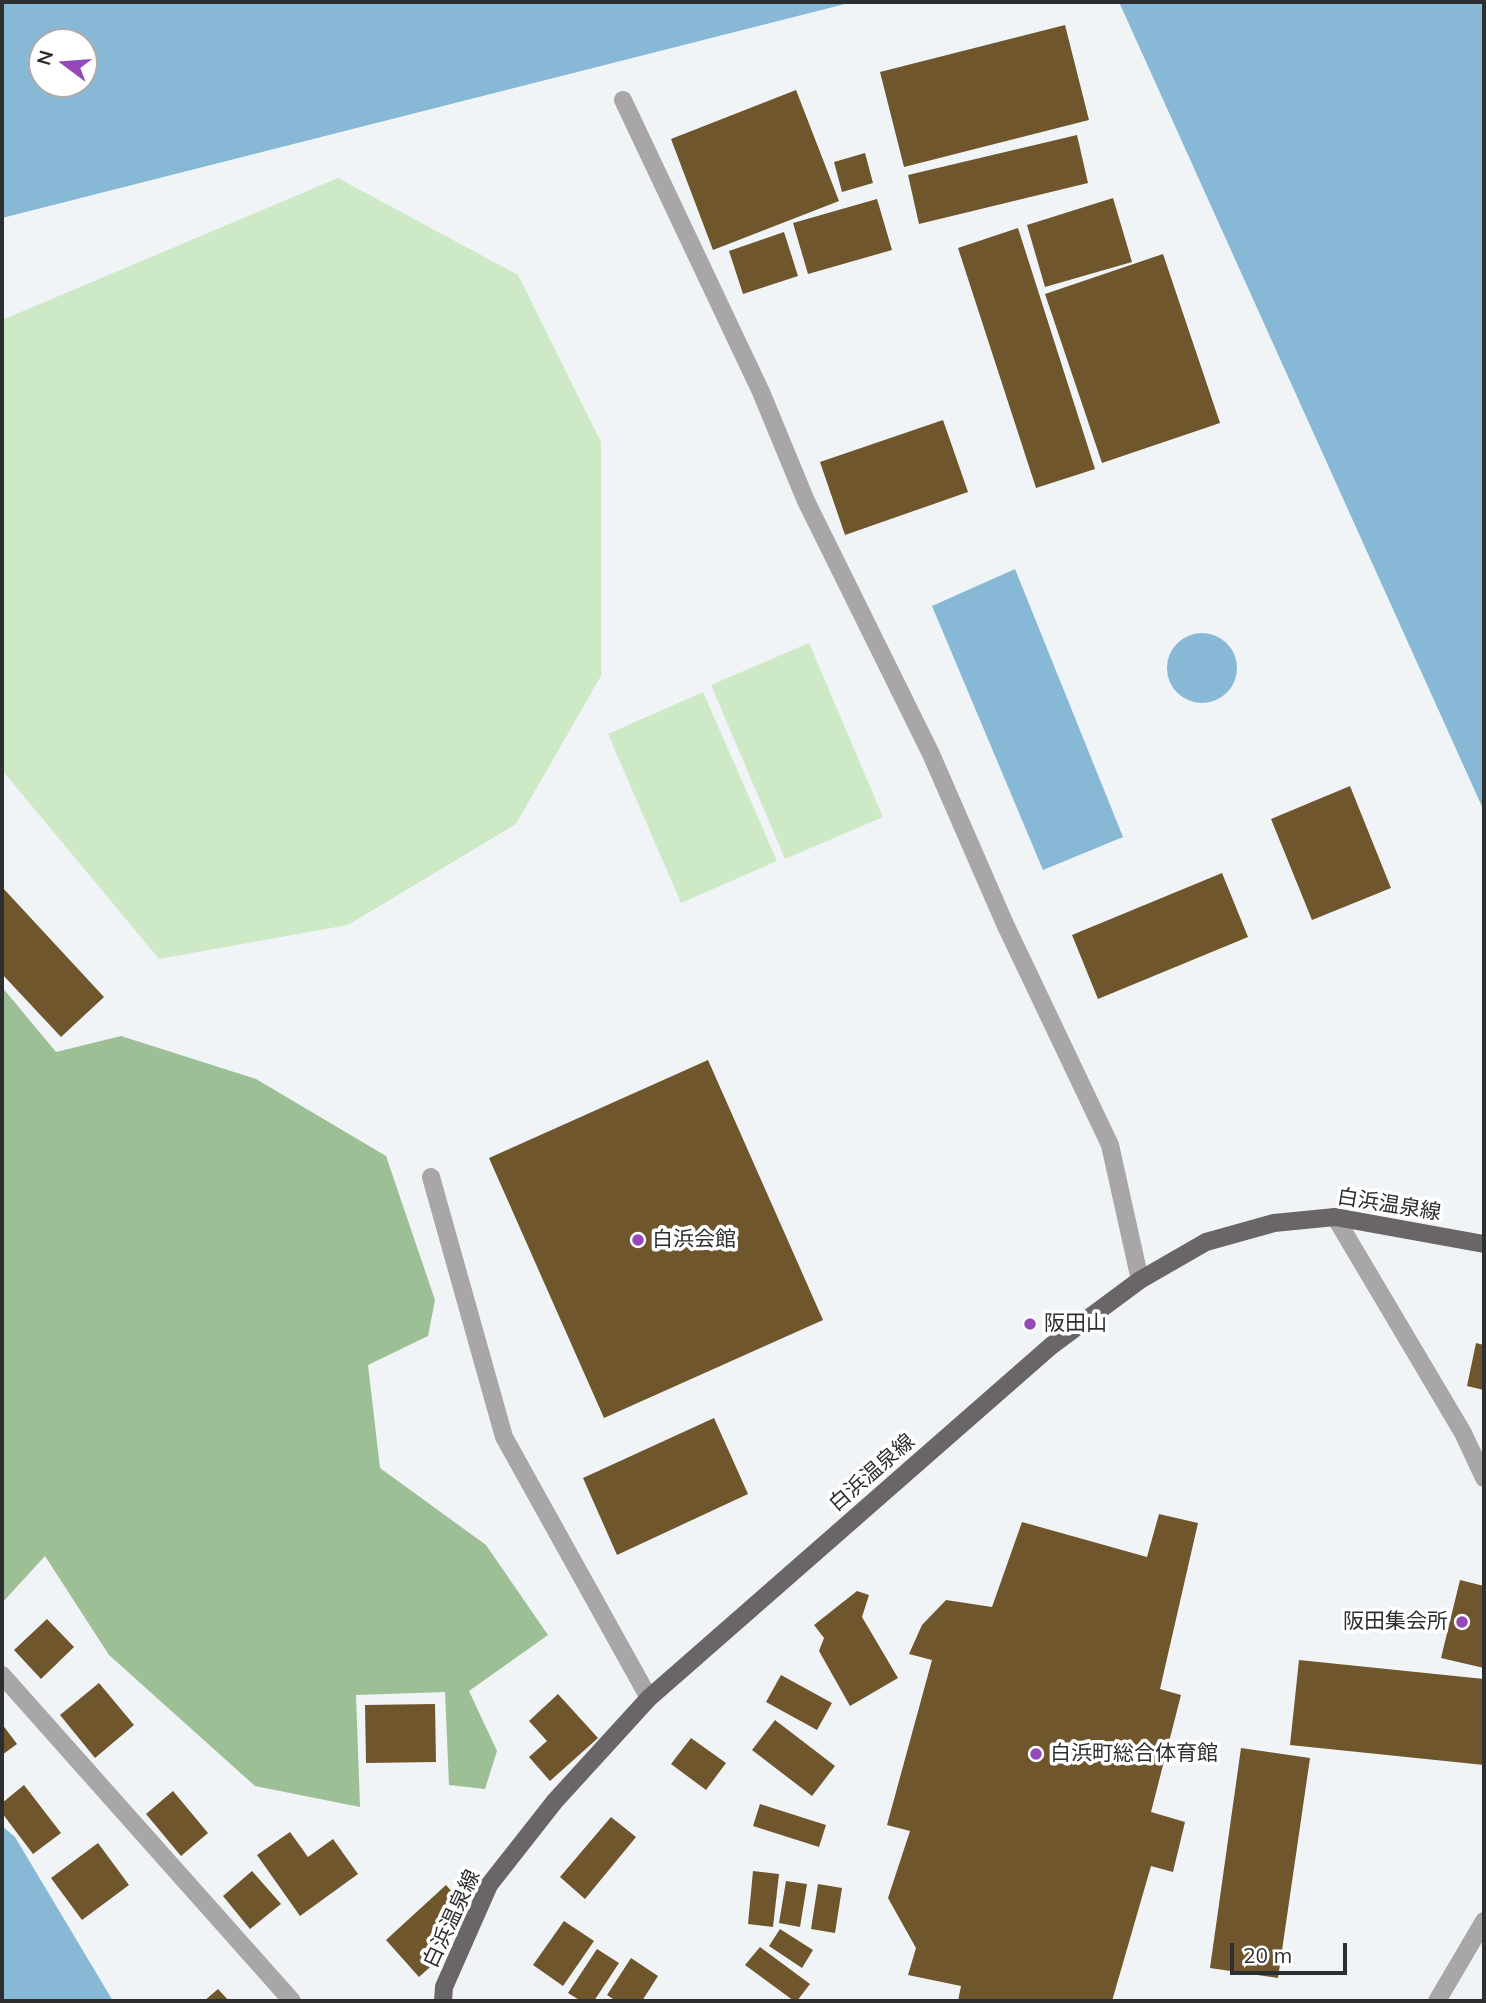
<!DOCTYPE html>
<meta charset="utf-8">
<style>
body{margin:0}
#map{position:relative;width:1486px;height:2003px;overflow:hidden;background:#f1f4f7;font-family:Mulish,sans-serif}
canvas{display:block}
.frame{position:absolute;inset:0;border:4px solid #2d2e2f;pointer-events:none}
.north{position:absolute;left:28px;top:28px;width:70px;height:70px;box-sizing:border-box;background:#fff;border:2px solid #ababac;border-radius:50%;rotate:286deg;font-size:19px;font-weight:700;line-height:28px;text-align:center;color:#2d2e2f}
.north::after{content:'';display:block;margin:auto;width:24px;height:32px;background:#9548b9;clip-path:polygon(50% 0,100% 100%,50% 72%,0 100%)}
.scale{position:absolute;left:1230px;top:1943px;width:117px;height:32px;box-sizing:border-box;border:4px solid #2d2e2f;border-top:0;padding-left:9px;font-size:21px;line-height:24px;white-space:nowrap;color:#2d2e2f;-webkit-text-stroke:5px #fff;paint-order:stroke}
</style>
<div id="map">
<canvas width="1486" height="2003"></canvas>
<div class="frame"></div>
<div class="north">N</div>
<div class="scale">20 m</div>
</div>
<script>
const g = document.querySelector('canvas').getContext('2d');
g.lineJoin = 'round';
function fillPath(path, color) { g.fillStyle = color; g.fill(path, 'evenodd'); }
const poly = rows => new Path2D(rows.map(r => 'M' + r).join(''));
function strokePath(path, color, width, dash) { g.strokeStyle = color; g.lineWidth = width; g.lineCap = dash ? 'butt' : 'round'; g.setLineDash(dash || []); g.stroke(path); }
function label(font, color, halo, rows, align = 'center') {
  g.font = font + ' Mulish,"Noto Sans JP",sans-serif'; g.lineWidth = 7; g.setLineDash([]); g.textBaseline = 'middle'; g.strokeStyle = halo; g.fillStyle = color; for (const [text, x, y, turn = 0] of rows) {
    g.save(); g.translate(x, y); g.rotate((+turn || 0) * Math.PI / 180); g.textAlign = isNaN(turn) ? turn : align; if (halo) g.strokeText(text, 0, 0); g.fillText(text, 0, 0); g.restore();
  }
}
const green = poly([
 [338,178,518,275,601,442,601,676,516,824,348,925,159,959,2,770,2,320],
 [809,643,883,817,785,859,711,685],
 [703,692,777,861,681,903,608,734]
]);
const forest = poly([
 [2,987,56,1052,121,1036,256,1079,386,1156,435,1300,428,1336,368,1365,380,1468,486,1545,548,1635,469,1691,497,1751,485,1789,449,1785,445,1692,356,1695,360,1807,255,1786,109,1655,45,1556,2,1603]
]);
const water = poly([
 [2,2,853,2,2,218],
 [42,42,84,42,84,84,42,84],
 [1119,2,1484,2,1484,811],
 [1015,569,1123,837,1043,870,932,606],
 '1167 668a35 35 0 1 1 70 0a35 35 0 1 1-70 0Z',
 [2,1826,15,1837,113,2001,2,2001]
]);
const building = poly([
 [1065,25,1089,120,904,167,880,72],
 [796,90,839,201,713,250,671,139],
 [1077,135,1088,183,919,224,908,175],
 [865,153,873,183,842,192,834,162],
 [1113,198,1132,262,1045,287,1027,225],
 [877,199,892,250,808,274,793,223],
 [1018,228,1095,469,1036,488,958,248],
 [784,232,798,276,743,294,729,251],
 [1163,254,1220,423,1102,463,1045,294],
 [943,420,968,492,845,535,820,462],
 [1350,786,1391,888,1312,920,1271,819],
 [1222,873,1248,937,1098,999,1072,935],
 [2,887,104,997,61,1037,2,974],
 [708,1060,823,1320,604,1418,489,1158],
 [1476,1343,1484,1345,1484,1390,1467,1386],
 [714,1418,748,1494,617,1555,583,1478],
 [1159,1514,1198,1523,1160,1689,1181,1695,1151,1812,1185,1822,1173,1872,1151,1866,1112,2001,958,2001,961,1986,908,1975,916,1948,888,1898,910,1831,887,1825,932,1660,909,1654,922,1625,946,1600,992,1607,1022,1522,1147,1557],
 [1460,1580,1484,1586,1484,1668,1441,1658],
 [857,1591,869,1595,862,1617,898,1678,850,1706,819,1651,824,1638,814,1625],
 [47,1619,74,1647,41,1679,14,1650],
 [1299,1660,1484,1679,1484,1765,1290,1745],
 [781,1675,832,1703,817,1730,766,1702],
 [99,1683,134,1725,95,1758,60,1715],
 [558,1694,598,1738,550,1781,529,1757,547,1741,529,1721],
 [435,1704,436,1762,366,1763,365,1705],
 [775,1720,835,1766,812,1796,752,1750],
 [2,1724,17,1744,2,1755],
 [691,1738,726,1763,706,1790,671,1764],
 [1241,1748,1310,1758,1278,1978,1210,1968],
 [24,1785,61,1833,33,1854,2,1813,2,1803],
 [173,1791,208,1833,181,1856,146,1814],
 [760,1804,826,1825,819,1847,753,1826],
 [611,1817,636,1837,585,1899,560,1877],
 [290,1832,308,1857,333,1839,358,1874,300,1916,257,1855],
 [98,1843,129,1885,82,1920,51,1878],
 [252,1871,281,1904,250,1929,223,1896],
 [753,1871,779,1874,773,1927,748,1924],
 [786,1881,807,1884,800,1927,779,1923],
 [818,1884,842,1888,835,1933,811,1929],
 [446,1885,460,1901,447,1952,419,1977,386,1940],
 [564,1921,594,1941,563,1986,533,1965],
 [780,1929,813,1950,802,1968,769,1946],
 [760,1947,810,1984,797,2001,794,2001,745,1965],
 [597,1949,619,1963,594,2001,581,2001,568,1993],
 [631,1958,658,1976,642,2001,616,2001,607,1995],
 [218,1989,229,2001,204,2001]
]);
const street = poly([
 [623,100,761,392,806,501,931,754,1005,924,1110,1145,1140,1280],
 [431,1177,504,1437,649,1698],
 [1335,1217,1463,1433,1484,1478],
 [2,1675,292,2001],
 [1437,2001,1484,1921]
]);
const primary = poly([
 [443,2001,444,1987,489,1885,555,1801,649,1698,1051,1346,1140,1280,1206,1242,1274,1223,1335,1217,1484,1244]
]);
const markers = [
 [638,1240,7,"#9548b9"],
 [1030,1324,7,"#9548b9"],
 [1462,1622,7,"#9548b9"],
 [1036,1754,7,"#9548b9"]
];
const streetNames = [
 ["白浜温泉線",1389,1205,9],
 ["白浜温泉線",872,1473,-41],
 ["白浜温泉線",452,1919,-65]
];
const poiNames = [
 ["白浜会館",652,1240],
 ["阪田山",1044,1324],
 ["阪田集会所",1448,1622,"right"],
 ["白浜町総合体育館",1050,1754]
];
fillPath(green, '#cde9c6');
fillPath(forest, '#9dbf95');
fillPath(water, '#87b9d6');
fillPath(building, '#6f562c');
strokePath(street, '#a8a6a6', 18);
strokePath(primary, '#6a6667', 18);
for (const [x, y, r, color] of markers) { const dot = new Path2D(); dot.arc(x, y, r, 0, 2 * Math.PI); g.fillStyle = color; g.fill(dot); strokePath(dot, '#fff', 2.5); }
label('21px', '#2d2e2f', '#fff', streetNames);
label('21px', '#2d2e2f', '#fff', poiNames, 'left');
</script>
